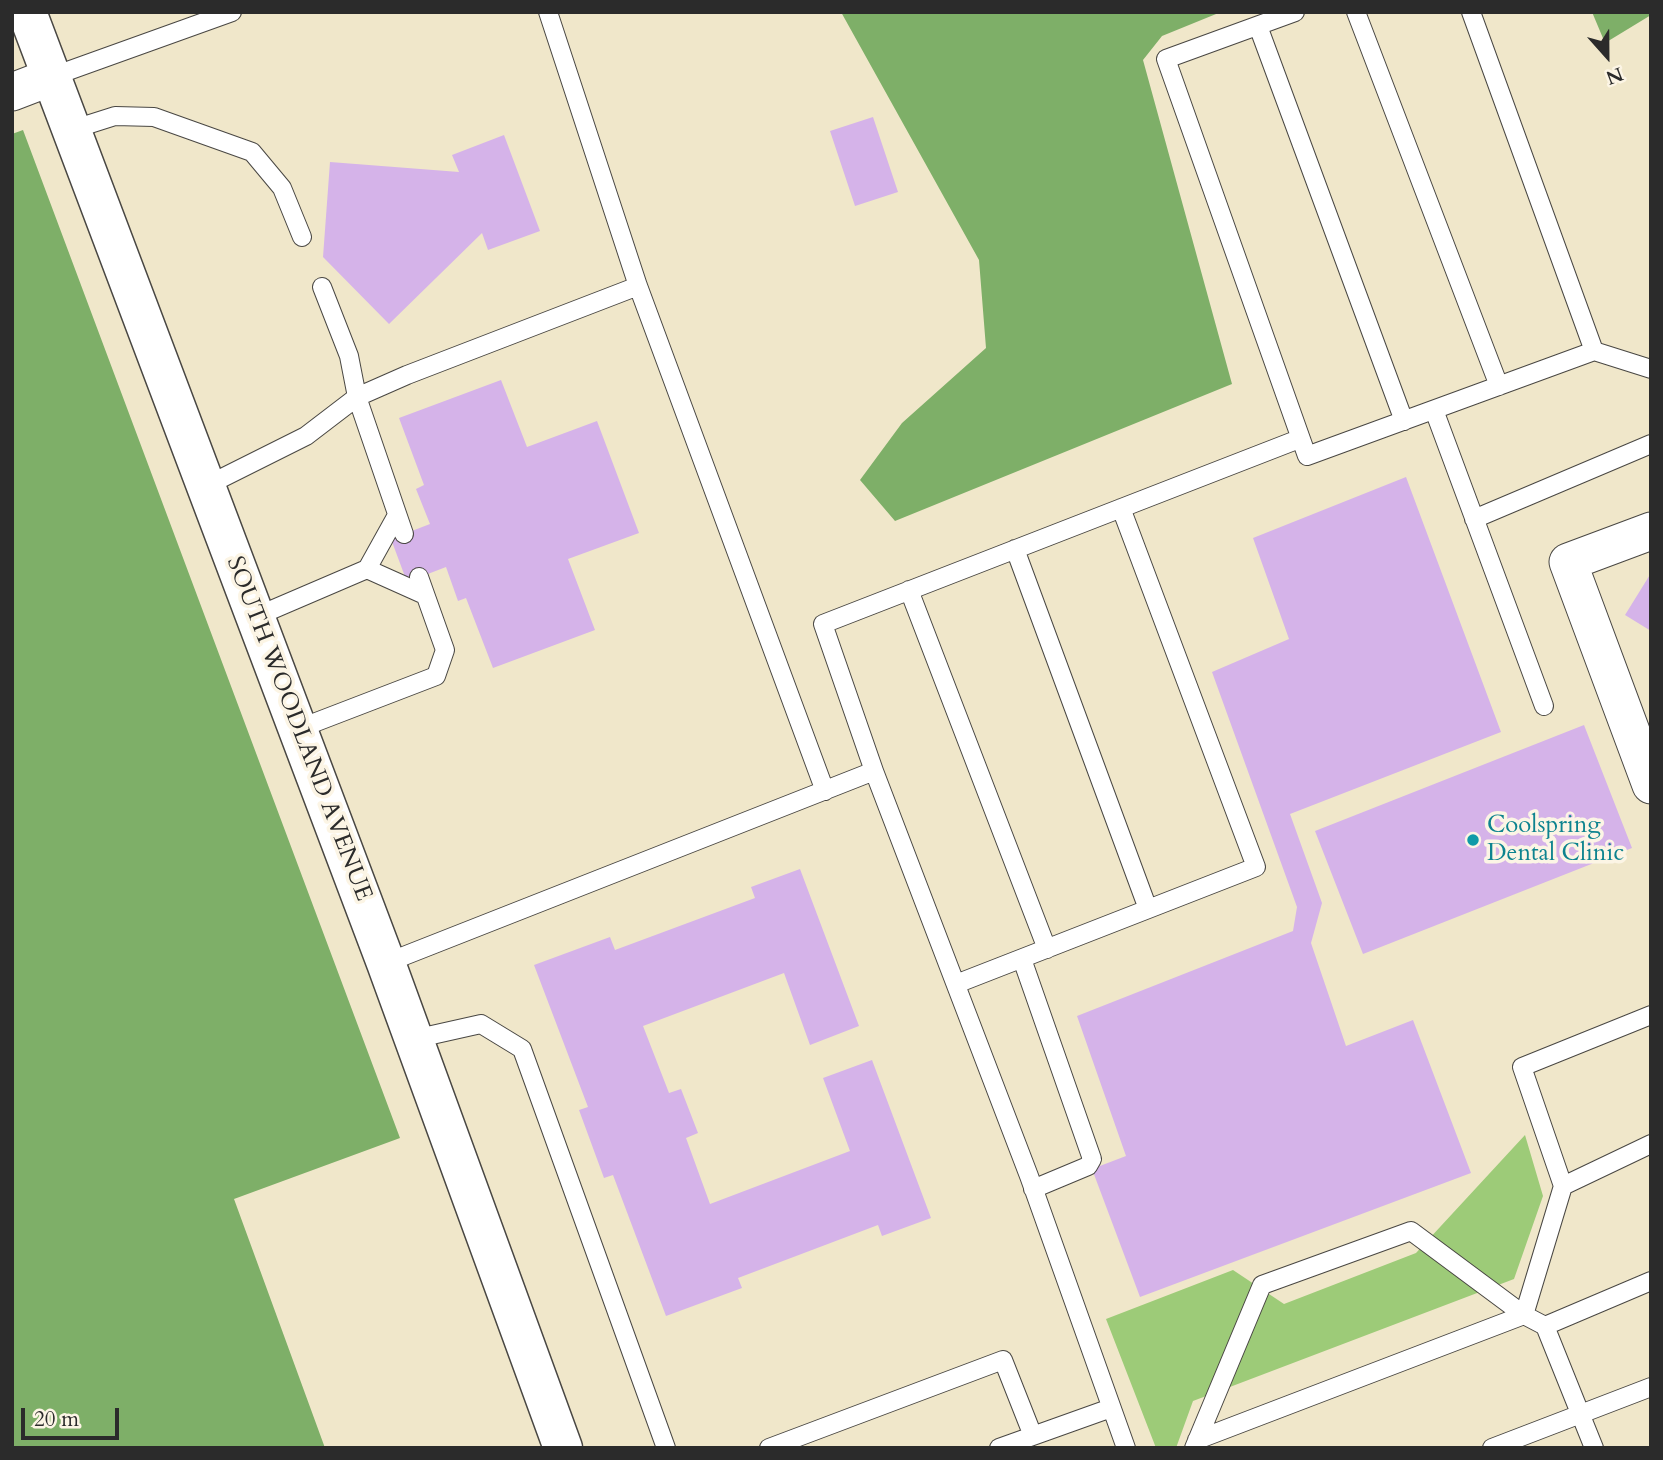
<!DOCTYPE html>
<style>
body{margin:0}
#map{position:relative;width:1663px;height:1460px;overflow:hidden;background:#f0e7ca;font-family:Cardo,serif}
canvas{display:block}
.frame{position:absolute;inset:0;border:14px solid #2b2b2b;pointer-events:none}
.north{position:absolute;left:1572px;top:21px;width:70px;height:70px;-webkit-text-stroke:5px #fcf5e5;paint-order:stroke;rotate:159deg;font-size:19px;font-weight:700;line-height:28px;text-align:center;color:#2b2b2b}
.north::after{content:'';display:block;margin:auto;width:24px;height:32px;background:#2b2b2b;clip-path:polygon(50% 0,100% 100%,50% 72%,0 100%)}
.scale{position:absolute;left:21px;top:1408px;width:98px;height:32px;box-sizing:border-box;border:4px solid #2b2b2b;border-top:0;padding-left:9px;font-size:21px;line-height:24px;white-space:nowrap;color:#2b2b2b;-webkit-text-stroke:5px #fcf5e5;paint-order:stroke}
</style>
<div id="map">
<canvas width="1663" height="1460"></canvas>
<div class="frame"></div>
<div class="north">N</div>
<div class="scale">20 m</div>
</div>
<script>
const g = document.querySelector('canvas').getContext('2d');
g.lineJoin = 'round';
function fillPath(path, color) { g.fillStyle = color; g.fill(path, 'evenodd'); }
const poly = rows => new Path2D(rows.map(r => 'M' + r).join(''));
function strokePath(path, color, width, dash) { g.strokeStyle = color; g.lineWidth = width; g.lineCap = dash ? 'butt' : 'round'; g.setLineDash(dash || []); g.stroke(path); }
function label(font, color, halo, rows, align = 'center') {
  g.font = font + ' Cardo,serif'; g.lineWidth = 7; g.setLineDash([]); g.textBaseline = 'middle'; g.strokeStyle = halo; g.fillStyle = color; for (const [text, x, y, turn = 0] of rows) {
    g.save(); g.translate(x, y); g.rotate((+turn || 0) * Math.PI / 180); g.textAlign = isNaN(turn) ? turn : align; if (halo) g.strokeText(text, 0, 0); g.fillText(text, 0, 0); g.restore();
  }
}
const green = poly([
 [1525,1135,1543,1196,1514,1279,1193,1401,1176,1448,1156,1448,1106,1319,1233,1270,1284,1304,1416,1253]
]);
const forest = poly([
 [841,12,1221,12,1162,36,1143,60,1232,384,895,521,860,480,902,423,986,348,979,260],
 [1592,12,1651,12,1651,15,1605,43],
 [23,130,400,1138,234,1199,325,1448,12,1448,12,134]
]);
const building = poly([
 [873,117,898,192,855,206,830,131],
 [504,135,540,231,488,250,482,233,389,324,323,257,330,162,459,172,452,155],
 [501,380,527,447,597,421,639,533,568,559,595,630,493,668,466,598,458,601,446,567,407,582,391,539,430,524,416,489,424,485,399,418],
 [1406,477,1501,732,1290,814,1322,903,1311,943,1346,1046,1413,1020,1471,1173,1140,1297,1092,1169,1126,1156,1077,1016,1293,931,1297,907,1212,672,1289,639,1253,538],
 [1651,573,1651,631,1625,615],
 [1584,725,1632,848,1363,954,1315,831],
 [800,869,859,1026,810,1045,784,973,643,1026,669,1093,681,1089,698,1133,686,1138,710,1204,850,1151,823,1078,872,1060,931,1218,882,1236,878,1225,738,1278,742,1288,666,1316,613,1175,604,1178,579,1110,588,1107,534,965,610,937,615,950,755,898,751,887]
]);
const service = poly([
 [548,12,638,286,825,791],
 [1295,12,1166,59,1307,456,1594,351,1471,12],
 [1356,12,1499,386],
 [1258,26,1404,421],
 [51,77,232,12],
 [71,130,115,116,154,117,252,152,282,188,302,237],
 [1594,351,1651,369],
 [1434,410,1544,706],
 [206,486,306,436,357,397,349,356,322,287],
 [1474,519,1651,444],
 [404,534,357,397,407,375,638,286],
 [1015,549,1148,909],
 [367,569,425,595],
 [909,590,1047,949],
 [255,617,367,569,397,515],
 [298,729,436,676,445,650,419,577],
 [874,771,823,624,1299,439],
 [1022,959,1092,1159,1088,1166,1033,1189],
 [386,963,874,771,1029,1176,1126,1448],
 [956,984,1256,867,1121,508],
 [414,1039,481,1024,522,1049,666,1448],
 [1563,1186,1651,1144],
 [1524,1315,1563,1186,1522,1067,1651,1015],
 [1545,1326,1651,1281],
 [1197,1440,1524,1315],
 [769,1448,1003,1360,1033,1436],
 [999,1448,1111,1408],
 [1194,1448,1262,1285,1411,1231,1524,1315,1545,1326,1594,1448],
 [1492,1448,1651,1387]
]);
const minor = poly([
 [12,92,51,77],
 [1651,531,1568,562,1651,785]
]);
const tertiary = poly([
 [27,12,386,963,563,1448]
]);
const markers = [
 [1473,840,7,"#0f9aa8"]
];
const streetNames = [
 ["SOUTH WOODLAND AVENUE",298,729,69]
];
const cultureNames = [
 ["Coolspring",1487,826],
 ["Dental Clinic",1487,854]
];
fillPath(green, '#9dcb78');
fillPath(forest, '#7eaf68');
fillPath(building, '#d5b3e9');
strokePath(service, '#494743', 20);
strokePath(minor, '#494743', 39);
strokePath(tertiary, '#494743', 41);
strokePath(service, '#fff', 18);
strokePath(minor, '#fff', 37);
strokePath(tertiary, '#fff', 38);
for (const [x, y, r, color] of markers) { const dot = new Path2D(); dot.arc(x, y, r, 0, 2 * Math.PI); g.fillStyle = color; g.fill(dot); strokePath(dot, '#fcf5e5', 2.5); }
label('24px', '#2b2b2b', '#fcf5e5', streetNames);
label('24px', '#0d838f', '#fcf5e5', cultureNames, 'left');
</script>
